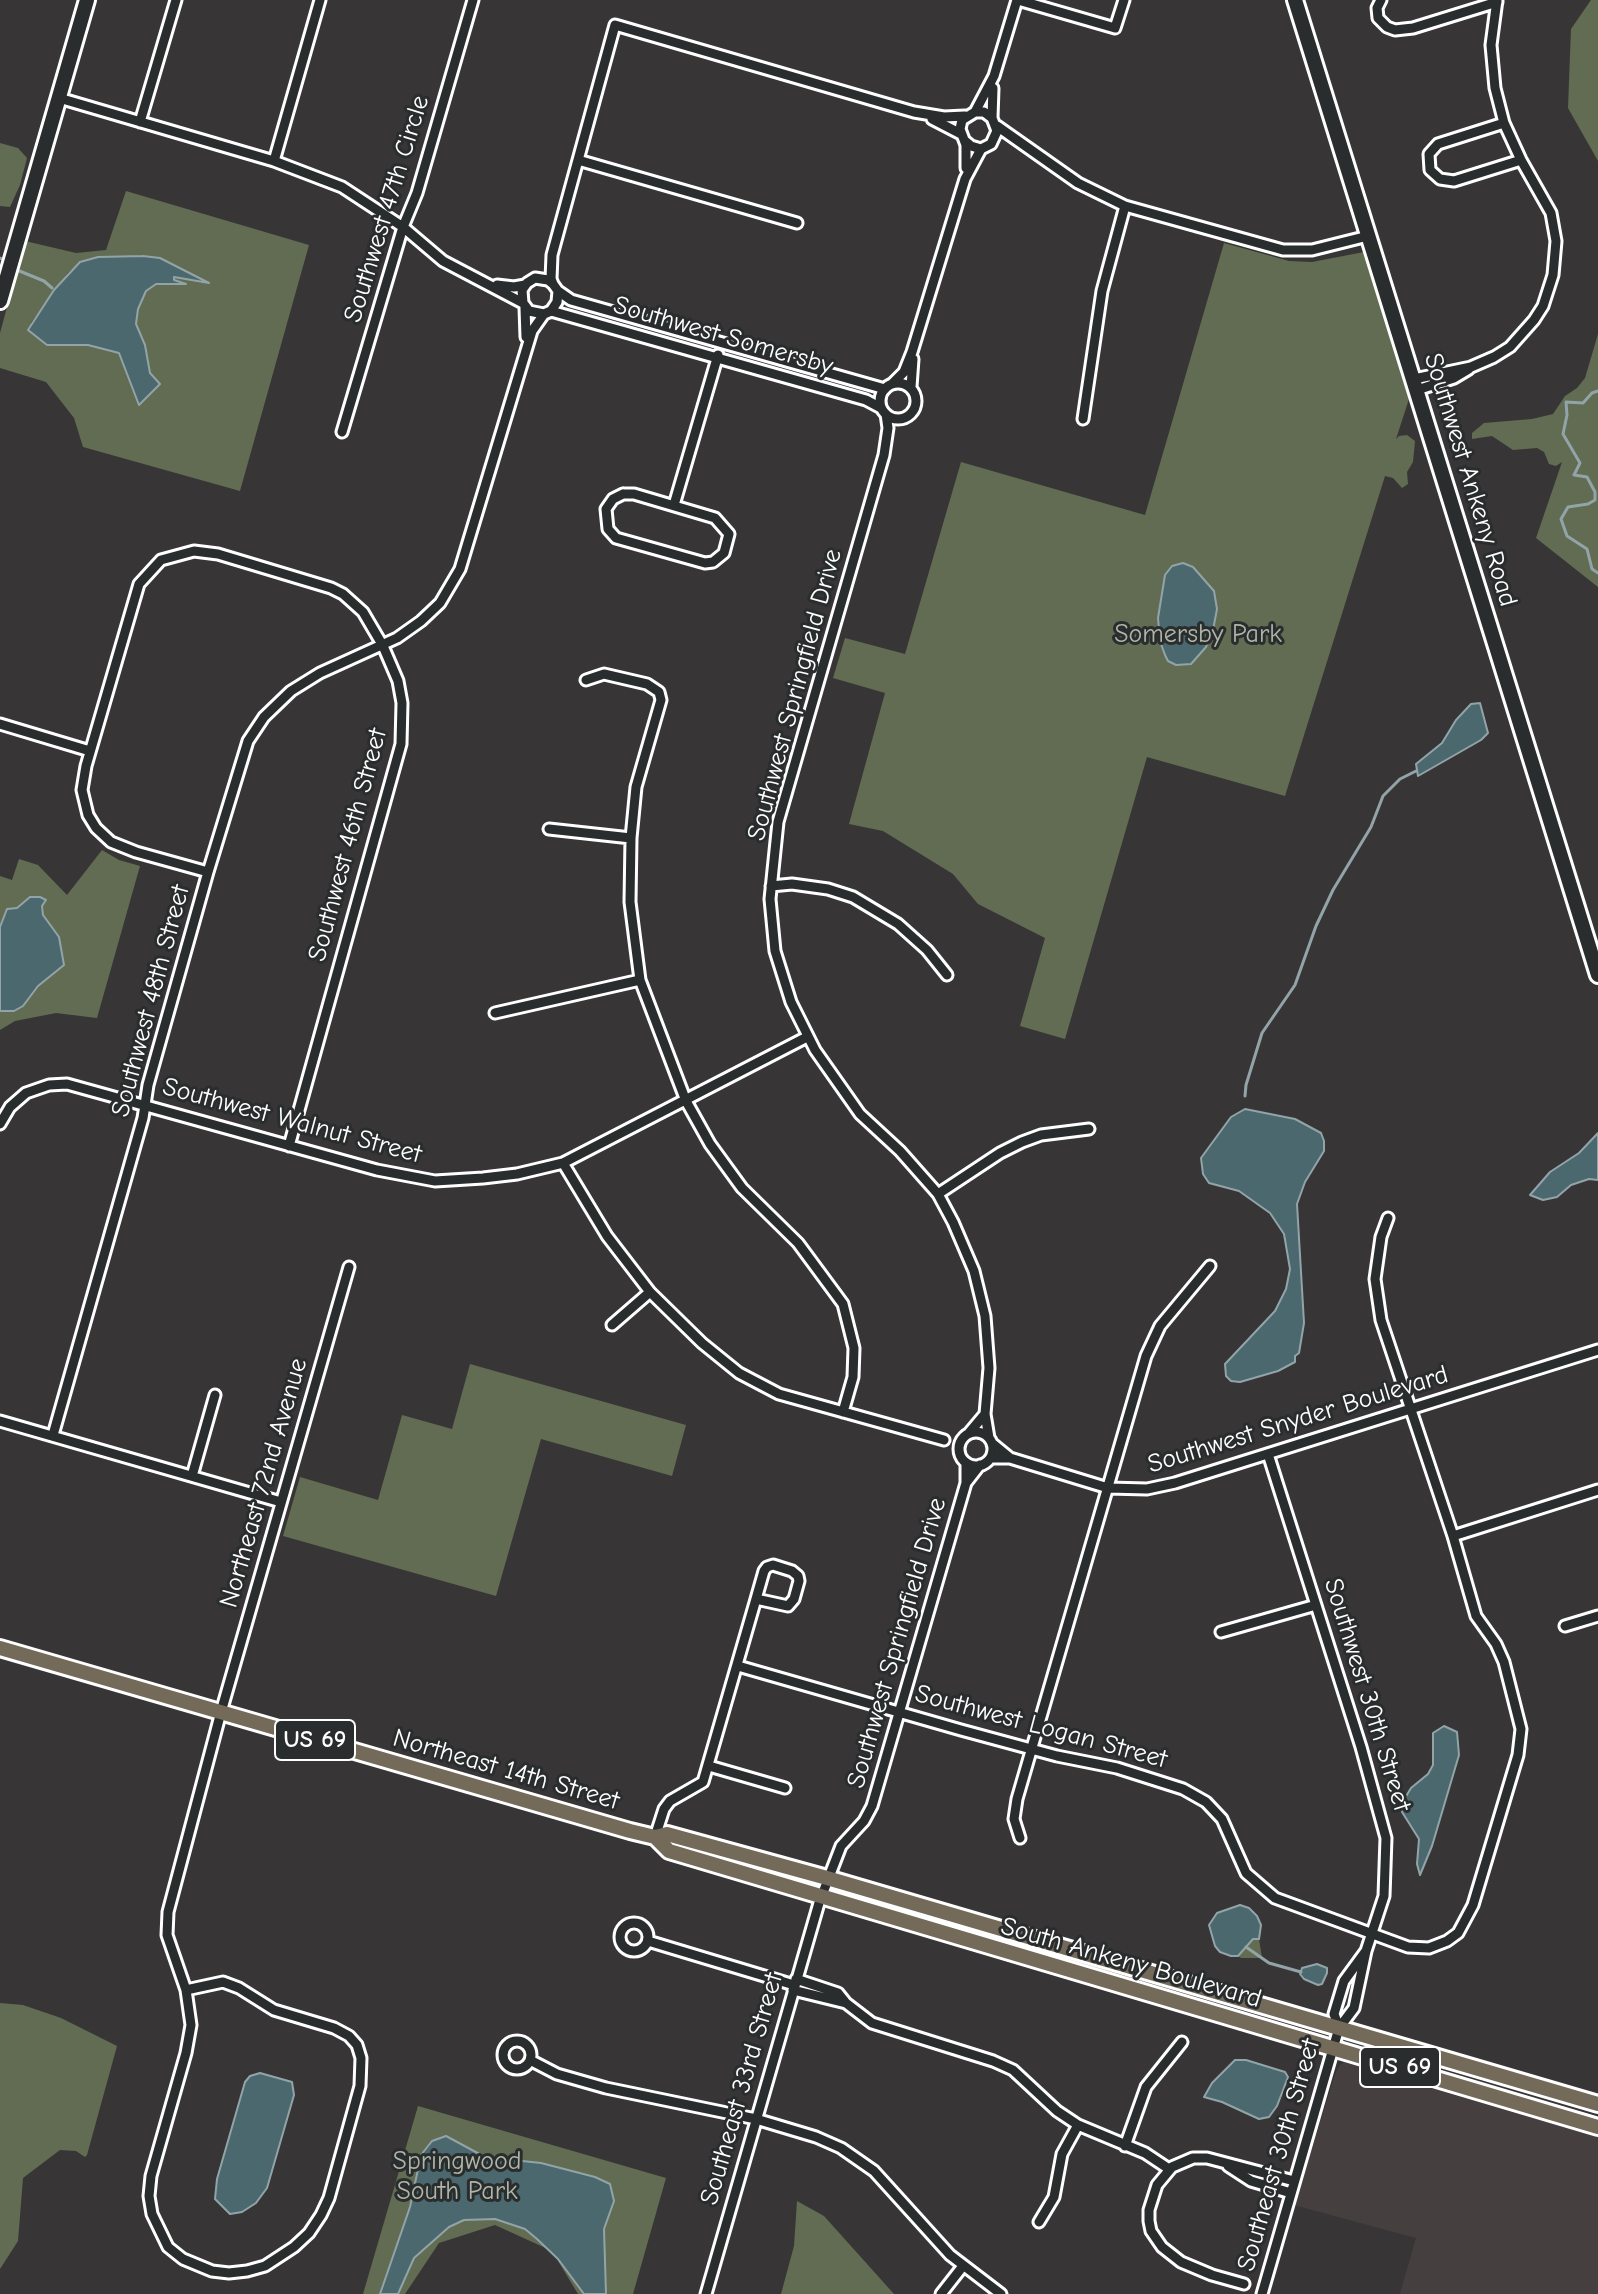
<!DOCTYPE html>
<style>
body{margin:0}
canvas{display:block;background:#373536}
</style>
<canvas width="1598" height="2294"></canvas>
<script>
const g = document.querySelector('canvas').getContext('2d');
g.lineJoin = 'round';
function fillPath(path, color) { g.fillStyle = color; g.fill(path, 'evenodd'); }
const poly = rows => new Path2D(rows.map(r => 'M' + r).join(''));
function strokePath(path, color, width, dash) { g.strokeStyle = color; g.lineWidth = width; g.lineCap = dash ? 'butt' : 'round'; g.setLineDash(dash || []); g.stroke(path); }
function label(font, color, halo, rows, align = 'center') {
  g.font = font + ' "Comic Neue",sans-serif'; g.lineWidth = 6; g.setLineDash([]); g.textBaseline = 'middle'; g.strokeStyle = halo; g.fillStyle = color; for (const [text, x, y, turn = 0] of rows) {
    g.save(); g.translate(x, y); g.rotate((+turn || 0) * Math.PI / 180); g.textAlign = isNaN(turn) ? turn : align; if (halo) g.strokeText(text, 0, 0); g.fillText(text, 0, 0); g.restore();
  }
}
const built = poly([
 [1347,2060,1598,2132,1598,2294,1400,2294,1416,2238,1294,2205,1336,2072,1340,2065]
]);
const green = poly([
 [1591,0,1598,0,1598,161,1568,108,1571,29],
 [0,143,18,148,27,158,20,185,10,207,0,206],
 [126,191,309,245,240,491,83,447,74,418,46,382,0,368,0,333,25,241,76,253,106,250],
 [91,258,151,286,146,291,138,309,136,324,31,323,68,273,80,262],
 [1224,243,1289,261,1312,262,1364,252,1409,399,1396,439,1399,436,1407,435,1415,441,1413,462,1407,472,1408,484,1402,488,1393,478,1385,476,1285,796,1147,757,1065,1039,1020,1026,1045,938,978,904,953,874,883,831,849,824,885,693,833,678,845,638,905,654,961,462,1145,515],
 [1598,334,1598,587,1536,538,1562,462,1556,466,1549,464,1544,452,1537,448,1513,450,1492,436,1472,439,1472,433,1484,423,1532,419,1553,414,1565,396,1577,388,1585,378],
 [102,850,119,860,140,866,97,1018,56,1013,15,1021,0,1030,0,876,12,880,19,859,38,865,67,895],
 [470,1364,686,1425,672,1476,541,1439,496,1596,283,1536,300,1477,378,1500,402,1415,452,1429],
 [1253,1938,1259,1939,1262,1958,1241,1958,1238,1956,1241,1951],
 [0,2003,23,2005,61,2018,117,2046,87,2155,85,2157,76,2151,60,2150,23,2178,18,2241,0,2269],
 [418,2106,666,2178,633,2294,578,2294,552,2251,495,2225,439,2243,405,2294,363,2294],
 [797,2201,824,2216,894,2294,781,2294,794,2246]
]);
const water = poly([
 [143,256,160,258,209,283,174,277,174,280,186,284,156,284,146,291,138,309,136,324,145,345,150,373,160,384,139,405,119,353,88,345,47,345,28,330,54,290,80,262,98,257,143,256],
 [1183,563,1193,567,1214,591,1217,609,1213,630,1206,647,1191,664,1176,665,1168,661,1165,655,1160,641,1158,618,1165,575,1172,566,1183,563],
 [1480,703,1488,733,1481,740,1418,776,1416,764,1442,743,1456,720,1471,704,1480,703],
 [30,897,40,897,46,900,42,906,43,915,59,937,64,965,38,986,23,1006,14,1011,0,1011,0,927,7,909,17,908,30,897],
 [1245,1109,1295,1119,1321,1133,1324,1141,1324,1151,1305,1182,1297,1204,1304,1323,1299,1353,1295,1356,1295,1362,1278,1371,1240,1382,1231,1381,1226,1376,1225,1364,1275,1311,1286,1289,1290,1269,1284,1234,1270,1213,1239,1191,1209,1183,1203,1174,1201,1158,1231,1117,1245,1109],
 [1598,1133,1598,1180,1589,1179,1571,1185,1557,1197,1543,1200,1530,1195,1550,1172,1579,1153,1598,1133],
 [1444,1726,1457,1732,1459,1755,1432,1846,1420,1875,1417,1864,1419,1839,1402,1812,1402,1803,1411,1788,1428,1774,1433,1765,1433,1733,1444,1726],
 [1240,1905,1249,1908,1257,1916,1261,1925,1259,1939,1253,1939,1238,1956,1231,1956,1220,1952,1215,1946,1209,1925,1217,1913,1240,1905],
 [1317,1964,1327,1968,1327,1973,1322,1984,1318,1985,1304,1979,1300,1974,1302,1968,1317,1964],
 [1235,2060,1246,2060,1285,2072,1288,2077,1277,2106,1269,2117,1259,2119,1222,2102,1204,2097,1212,2083,1235,2060],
 [260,2073,292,2082,294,2095,267,2188,256,2203,242,2212,230,2214,215,2199,217,2179,245,2082,250,2076,260,2073],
 [446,2136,485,2157,541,2163,595,2177,610,2184,614,2201,604,2229,606,2294,584,2294,558,2259,537,2239,525,2229,495,2219,464,2220,449,2227,414,2258,398,2294,380,2294,410,2207,421,2155,432,2141,446,2136]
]);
const stream = poly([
 [0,258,4,260],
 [17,270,44,281,52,288],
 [1598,391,1592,393,1583,403,1566,402,1567,415,1563,434,1580,463,1574,475,1587,477,1595,492,1595,500,1588,504,1568,507,1561,519,1567,536,1587,549,1592,569,1598,573],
 [1245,1096,1246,1085,1262,1033,1295,985,1316,926,1333,890,1371,827,1383,796,1400,779,1416,771],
 [1246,1947,1269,1963,1301,1972]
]);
const street = poly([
 [1018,0,1115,28,1124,0],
 [1381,0,1377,8,1378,18,1387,27,1395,30,1413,28,1497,2],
 [59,98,274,161,342,187,403,227,443,261,523,303],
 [975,112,994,76,1017,0],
 [992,118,993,88],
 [932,119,961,134],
 [140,122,176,0],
 [1504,123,1438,144,1429,154,1430,170,1440,179,1454,181,1521,160],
 [997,126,1078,183,1125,206,1283,250,1312,250,1368,236],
 [965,141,971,146,981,149,991,144,997,131,992,118,984,112,975,112,962,120,960,129,966,145,966,168],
 [578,160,797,223],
 [274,161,320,0],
 [553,284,551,279,552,255,615,25,914,112,944,117,965,116],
 [497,285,514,287,525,285],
 [558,291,571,300,885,389],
 [525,308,526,337],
 [551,311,866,400,881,408],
 [1414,379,1471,367,1494,357,1510,347,1534,320,1543,306,1553,275,1556,241,1551,213,1521,160,1504,123,1495,88,1491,45,1497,0],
 '880 401a18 18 0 1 1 36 0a18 18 0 1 1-36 0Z',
 [892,384,904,372,912,352,965,179,981,149],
 [911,387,913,359],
 [1417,390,1454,378,1469,369],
 [886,414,888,428,884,455,778,822,770,899,775,951,791,1002,815,1050,860,1114,900,1151,938,1194,953,1222,974,1271,985,1316,989,1368,985,1414],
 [1083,419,1102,291,1125,206],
 [342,432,403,227,417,193,473,0],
 [623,494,634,494,715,518,729,534,724,553,713,562,705,563,616,538,608,529,606,509,613,499,623,494],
 [674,505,718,355],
 [586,680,604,674,647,684,659,692,661,700,636,787,631,838,630,902,640,980,686,1101,710,1144,742,1188,798,1243,843,1304,854,1348,853,1377,843,1412],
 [0,724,90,751],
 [549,829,631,838],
 [208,872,136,852,111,842,96,828,88,815,82,790,86,766,139,584,161,560,194,551,218,554,331,588,343,594,363,612,383,646,398,681,402,703,401,744,289,1146],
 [771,886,792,884,828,889,853,897,898,924,927,950,947,975],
 [495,1013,640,980],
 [0,1124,10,1107,26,1093,49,1085,67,1084,377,1170,435,1181,483,1178,517,1174,563,1163,807,1037],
 [563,1163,607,1236,650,1292,702,1343,739,1373,779,1394,944,1440],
 [938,1194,1000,1153,1022,1142,1041,1135,1089,1129],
 [612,1325,650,1292],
 [0,1421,281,1502],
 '959 1449a17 17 0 1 1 34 0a17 17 0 1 1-34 0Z',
 [969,1433,985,1414,989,1438],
 [53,1435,143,1118,148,1085,208,872,248,741,264,717,291,691,320,673,397,638,421,621,440,603,460,569,532,331,544,314,551,311,557,302,558,291,553,284,548,280,535,278,527,283,522,290,523,303,529,311,544,314],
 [1268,1454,1361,1747,1386,1838,1384,1896,1366,1951,1344,1981,1334,2014,1339,2028],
 [991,1458,1010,1458,993,1444],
 [1010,1458,1108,1488,1147,1489,1175,1483,1598,1350],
 [966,1463,966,1483,980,1465],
 [192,1476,215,1395],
 [1453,1536,1598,1490],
 [1565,1626,1598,1616],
 [1221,1632,1316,1605],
 [738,1666,961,1730,1057,1756,1117,1768,1183,1789,1206,1802,1222,1819,1246,1873,1275,1898,1408,1947,1429,1948,1447,1941,1458,1933,1473,1905,1518,1755,1521,1729,1504,1662,1496,1644,1476,1616,1453,1536,1381,1320,1375,1279,1381,1237,1388,1218],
 [709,1766,785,1788],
 [655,1837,664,1809,670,1801,703,1782,756,1599,788,1606,794,1599,799,1581,798,1576,792,1571,773,1565,767,1567,764,1571,756,1599],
 [1020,1838,1014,1819,1017,1799,1146,1356,1160,1326,1210,1266],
 '620 1937a14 14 0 1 1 28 0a14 14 0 1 1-28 0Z',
 [648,1941,794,1985],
 [796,1979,838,1993,846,2003,872,2023,993,2061,1013,2070,1057,2111,1078,2125,1145,2153,1169,2169],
 [186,1990,223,1982,239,1988,274,2010,334,2028,349,2036,357,2045,361,2058,360,2086,329,2198,321,2215,309,2233,294,2247,265,2266,247,2271,229,2273,212,2271,183,2259,168,2247,152,2214,149,2196,151,2176,186,2053,191,2025,186,1990,167,1935,168,1912,221,1712,349,1267],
 [793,1990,846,2003],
 '503 2055a14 14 0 1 1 28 0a14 14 0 1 1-28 0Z',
 [530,2060,557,2074,606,2088,756,2119,816,2137,841,2148,874,2171,950,2255,1001,2294],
 [1125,2146,1146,2087,1182,2042],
 [1228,2166,1251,2181,1291,2193],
 [1039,2222,1054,2197,1062,2154,1078,2125],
 [1244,2284,1212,2275,1181,2262,1162,2247,1151,2231,1149,2221,1149,2210,1157,2185,1172,2167,1193,2158,1207,2158,1294,2181],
 [706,2294,819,1903,841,1846,864,1821,872,1806,966,1483],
 [941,2294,963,2266],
 [1262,2294,1339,2028,1354,2008,1366,1951]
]);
const secondary = poly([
 [1295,0,1598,975],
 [0,301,87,0]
]);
const primary = poly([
 [0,1648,630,1831,655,1837,667,1834,827,1878,1598,2104],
 [655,1837,669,1851,1598,2127]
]);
const shields = [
 [315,1740,80],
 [1400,2067,80]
];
const shieldNames = [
 ["US 69",315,1740],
 ["US 69",1400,2067]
];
const streetNames = [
 ["Southwest 47th Circle",387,209,-73],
 ["Southwest Somersby",723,336,16],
 ["Southwest Ankeny Road",1470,480,73],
 ["Southwest Springfield Drive",795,695,-75],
 ["Southwest 46th Street",348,845,-75],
 ["Southwest 48th Street",151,1001,-75],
 ["Southwest Walnut Street",292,1121,15],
 ["Southwest Snyder Boulevard",1298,1420,-17],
 ["Northeast 72nd Avenue",264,1483,-74],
 ["Southwest Springfield Drive",897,1643,-74],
 ["Southwest 30th Street",1367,1695,73],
 ["Southwest Logan Street",1041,1727,15],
 ["Northeast 14th Street",506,1770,16],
 ["South Ankeny Boulevard",1131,1963,16],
 ["Southeast 33rd Street",742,2089,-74],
 ["Southeast 30th Street",1279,2155,-74]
];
const parkNames = [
 ["Somersby Park",1198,635],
 ["Springwood",457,2162],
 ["South Park",457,2192]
];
fillPath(built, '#463f40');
fillPath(green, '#616c52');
fillPath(water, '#4a686e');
strokePath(water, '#92a4a8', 2);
strokePath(stream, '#92a4a8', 3);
strokePath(street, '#fff', 15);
strokePath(secondary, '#fff', 20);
strokePath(primary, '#fff', 20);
strokePath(street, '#2a2d2e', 9);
strokePath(secondary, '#2a2d2e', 14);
strokePath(primary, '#746a5a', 14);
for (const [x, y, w] of shields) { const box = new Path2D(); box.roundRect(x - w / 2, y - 20, w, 40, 6); g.fillStyle = '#2a2d2e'; g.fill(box); strokePath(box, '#fff', 2); }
label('bold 24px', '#fff', null, shieldNames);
label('26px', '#fff', '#2a2d2e', streetNames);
label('26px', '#b0b6a8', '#2a2d2e', parkNames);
</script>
